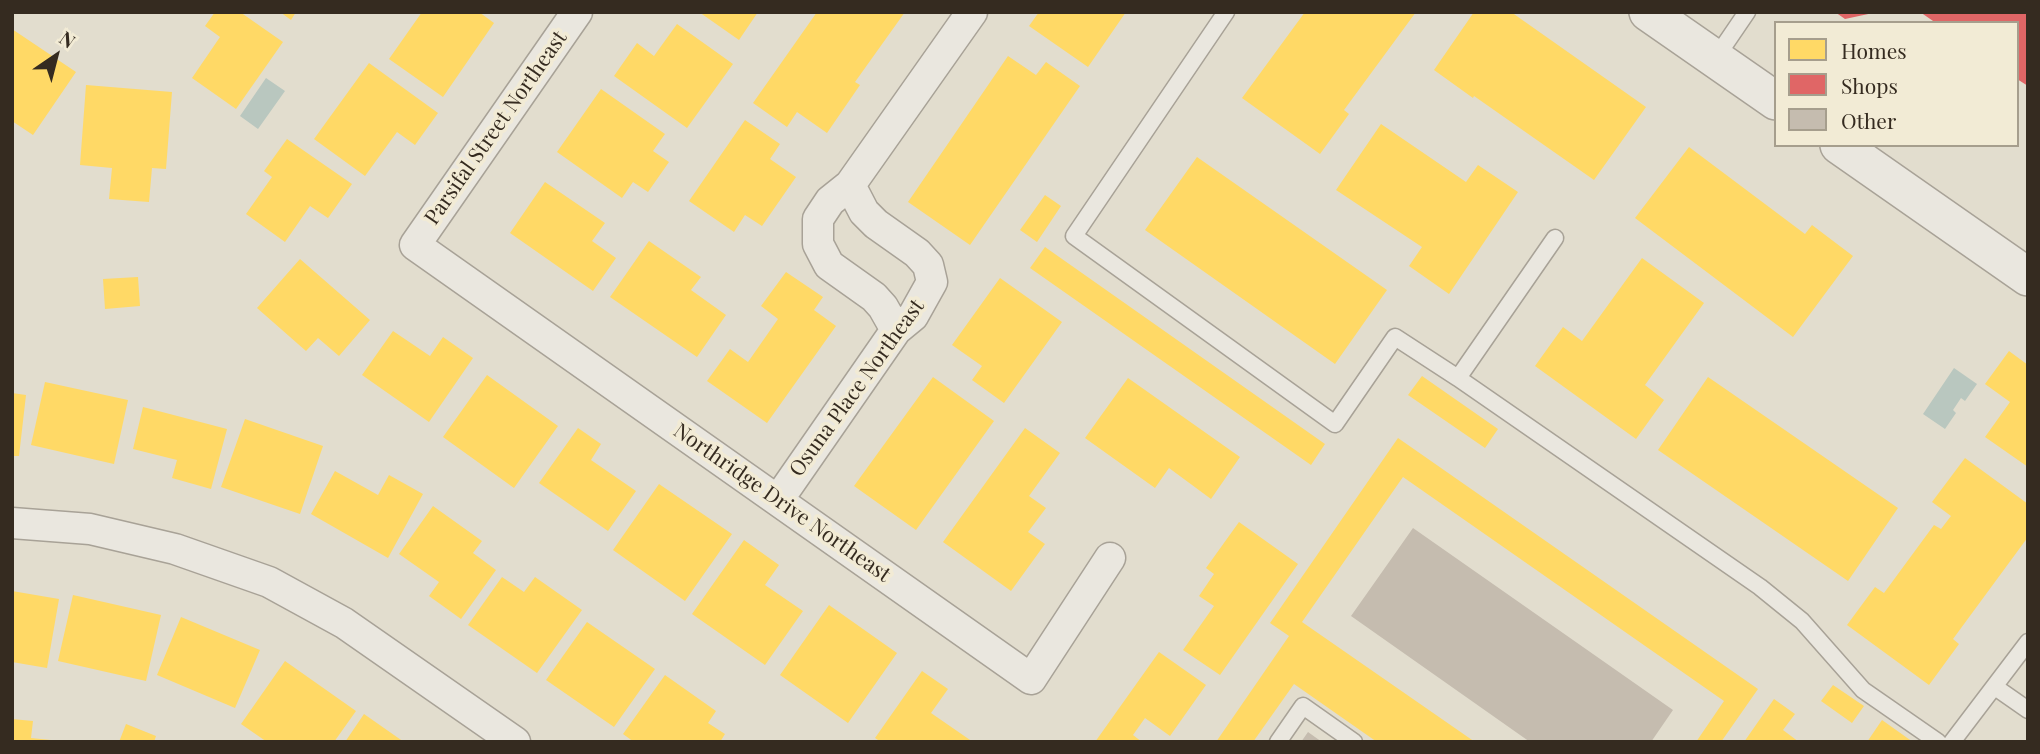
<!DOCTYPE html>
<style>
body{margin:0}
#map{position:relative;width:2040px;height:754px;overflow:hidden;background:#e2ddce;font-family:"Playfair Display",serif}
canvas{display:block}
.frame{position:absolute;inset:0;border:14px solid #352b20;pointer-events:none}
.legend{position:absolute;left:1774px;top:21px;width:245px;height:126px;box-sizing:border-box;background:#f2ebd5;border:2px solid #a69e8d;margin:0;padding:9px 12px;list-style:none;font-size:21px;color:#352b20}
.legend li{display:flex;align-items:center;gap:14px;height:35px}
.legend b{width:35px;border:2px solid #a69e8d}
.north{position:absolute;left:21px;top:21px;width:70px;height:70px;-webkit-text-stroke:5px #f2ebd5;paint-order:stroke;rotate:35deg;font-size:19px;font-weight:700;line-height:28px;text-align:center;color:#352b20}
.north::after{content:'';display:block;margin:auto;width:24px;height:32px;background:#352b20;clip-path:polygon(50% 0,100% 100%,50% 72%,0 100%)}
</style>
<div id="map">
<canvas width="2040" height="754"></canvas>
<div class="frame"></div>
<ul class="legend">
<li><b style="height:19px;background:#ffd966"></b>Homes</li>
<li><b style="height:19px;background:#e06666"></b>Shops</li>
<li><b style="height:19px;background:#c5bcaf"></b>Other</li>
</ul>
<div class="north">N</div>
</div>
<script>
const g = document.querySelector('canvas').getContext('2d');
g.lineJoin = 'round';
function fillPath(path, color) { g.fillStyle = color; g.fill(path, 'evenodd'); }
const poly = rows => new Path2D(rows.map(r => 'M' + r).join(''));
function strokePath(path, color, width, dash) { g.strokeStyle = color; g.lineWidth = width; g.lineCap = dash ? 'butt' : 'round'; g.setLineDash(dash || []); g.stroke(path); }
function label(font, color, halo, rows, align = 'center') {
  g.font = font + ' "Playfair Display",serif'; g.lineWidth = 7; g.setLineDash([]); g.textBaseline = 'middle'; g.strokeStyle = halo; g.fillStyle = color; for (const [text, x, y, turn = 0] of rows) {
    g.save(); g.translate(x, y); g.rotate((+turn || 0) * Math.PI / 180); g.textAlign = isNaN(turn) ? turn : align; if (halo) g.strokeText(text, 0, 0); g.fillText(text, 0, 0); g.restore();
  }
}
const water = poly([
 [266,78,285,91,258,129,240,116],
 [1954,368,1977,384,1965,401,1961,398,1953,410,1956,413,1945,429,1923,414]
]);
const homes = poly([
 [215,12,240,12,283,42,236,109,192,78,220,37,205,26],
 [280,12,296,12,291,20],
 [422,12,439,12,442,14,444,12,479,12,494,23,443,97,389,59],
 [699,12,758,12,739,40],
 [817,12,905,12,855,82,860,85,827,133,797,112,787,127,753,103],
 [1039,12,1126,12,1088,67,1029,26],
 [1305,12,1416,12,1344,110,1349,114,1320,154,1242,98],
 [1474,12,1511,12,1646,107,1594,180,1474,96,1473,98,1434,70],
 [677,24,733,64,687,128,614,76,637,43,654,56],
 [12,29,76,72,33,135,12,121],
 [1008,56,1036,75,1046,62,1080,86,970,245,908,202],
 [369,63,438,113,415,145,397,132,365,176,314,139],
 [86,85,172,92,166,169,152,168,149,202,109,199,112,168,80,165],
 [601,89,665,134,653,151,669,162,648,192,633,182,622,198,557,152],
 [745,120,780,144,770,159,796,177,762,226,745,215,734,232,689,201],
 [1381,124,1466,182,1478,165,1518,192,1449,294,1409,266,1422,247,1336,190],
 [287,139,352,184,328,218,310,206,285,242,246,214,272,177,264,171],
 [1689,147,1805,234,1812,225,1853,256,1793,337,1635,218],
 [1197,157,1387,290,1335,364,1145,230],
 [545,182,605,223,592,241,616,258,593,291,510,233],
 [1045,195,1061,206,1037,242,1020,230],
 [649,241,701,277,691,290,726,315,697,357,610,297],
 [1045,247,1325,444,1311,465,1030,268],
 [1642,258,1704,303,1645,385,1664,400,1636,439,1535,366,1563,327,1582,341],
 [300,259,370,320,339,356,318,338,306,351,257,308],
 [786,272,823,297,814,310,836,326,767,423,707,381,730,349,748,362,778,319,761,306],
 [138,277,140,306,105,309,103,279],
 [1000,278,1062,322,1004,403,972,380,982,366,952,345],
 [393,331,430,356,443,337,473,358,429,422,362,375],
 [2009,351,2028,365,2028,467,1985,437,2010,402,1985,384],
 [487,375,558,426,514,488,443,437],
 [1422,376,1498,429,1485,448,1408,395],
 [933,377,994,421,916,530,854,486],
 [1708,377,1898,508,1848,581,1658,450],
 [1128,378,1240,457,1211,499,1169,468,1155,488,1085,438],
 [45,382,128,400,114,464,31,445],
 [12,393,26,395,19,456,12,456],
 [143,407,227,429,211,489,172,478,177,460,133,449],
 [245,419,323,446,300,514,221,487],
 [578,428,601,444,591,460,636,491,608,531,539,483],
 [1025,428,1060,453,1029,496,1046,508,1028,532,1045,544,1011,591,943,542],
 [1398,438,1758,689,1721,742,1696,742,1724,701,1403,477,1302,622,1475,742,1377,742,1294,684,1253,742,1216,742,1289,636,1270,623],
 [1965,458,2028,504,2028,537,1953,639,1959,644,1929,685,1847,625,1875,587,1884,593,1934,525,1941,529,1951,516,1932,502],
 [335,471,378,495,389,475,423,494,388,558,311,514],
 [659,484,732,534,685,601,613,550],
 [433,506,482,541,473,553,496,570,461,619,429,596,439,582,399,554],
 [1239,522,1298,564,1220,675,1183,650,1214,606,1199,596,1214,574,1206,568],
 [744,540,779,565,765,585,803,611,765,665,692,614],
 [502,577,524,592,535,577,582,610,537,673,468,625],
 [12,591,59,599,47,668,12,662],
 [73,595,161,615,146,681,58,661],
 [829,605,897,653,848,723,780,675],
 [181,617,260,650,235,708,157,675],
 [587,622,655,669,614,727,546,680],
 [1159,652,1206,685,1170,736,1145,718,1133,735,1142,742,1095,742],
 [285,661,356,711,334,742,267,742,241,724],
 [922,671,948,689,931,713,973,742,881,742,875,738],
 [665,675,716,711,708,723,725,734,720,742,634,742,623,734],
 [1833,685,1864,706,1852,723,1821,701],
 [1774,699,1795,714,1783,730,1799,742,1744,742],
 [364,714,404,742,345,742],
 [12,719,33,721,31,738,51,740,51,742,12,742],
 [1882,720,1913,742,1867,742],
 [126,724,156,736,154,742,119,742]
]);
const shops = poly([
 [1835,12,1873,12,1873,13,1845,19],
 [1920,12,2028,12,2028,86,2017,79,2017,23,1936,23]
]);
const building = poly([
 [1413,528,1673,710,1651,742,1530,742,1351,616],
 [1308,732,1322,742,1301,742]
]);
const service = poly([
 [1226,12,1074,236,1335,424,1395,337,1458,378,1760,587,1802,621,1863,690,1938,742],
 [1715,59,1747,12],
 [1458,378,1555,238],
 [1995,687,2028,710],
 [1278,742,1303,706,1354,742],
 [1952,742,2028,642]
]);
const minor = poly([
 [577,12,415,245,1031,679,1110,558],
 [896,330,883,307,874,297,829,265,818,244,818,219,830,201,850,185,972,12],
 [778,500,896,330,913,316,932,282,928,265,917,253,876,224,864,212,850,185],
 [12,523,90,529,175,549,269,582,344,623,515,742]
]);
const tertiary = poly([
 [1648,12,1776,101],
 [1839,145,2028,277]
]);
const streetNames = [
 ["Parsifal Street Northeast",496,128,-55],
 ["Osuna Place Northeast",857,388,-54],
 ["Northridge Drive Northeast",782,503,35]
];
fillPath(water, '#b9c7bf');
fillPath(homes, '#ffd966');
fillPath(shops, '#e06666');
fillPath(building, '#c5bcaf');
strokePath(service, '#a8a297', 19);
strokePath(minor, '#a8a297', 33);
strokePath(tertiary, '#a8a297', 40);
strokePath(service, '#eae7df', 16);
strokePath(minor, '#eae7df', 30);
strokePath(tertiary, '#eae7df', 37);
label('21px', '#352b20', '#f2ebd5', streetNames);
</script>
